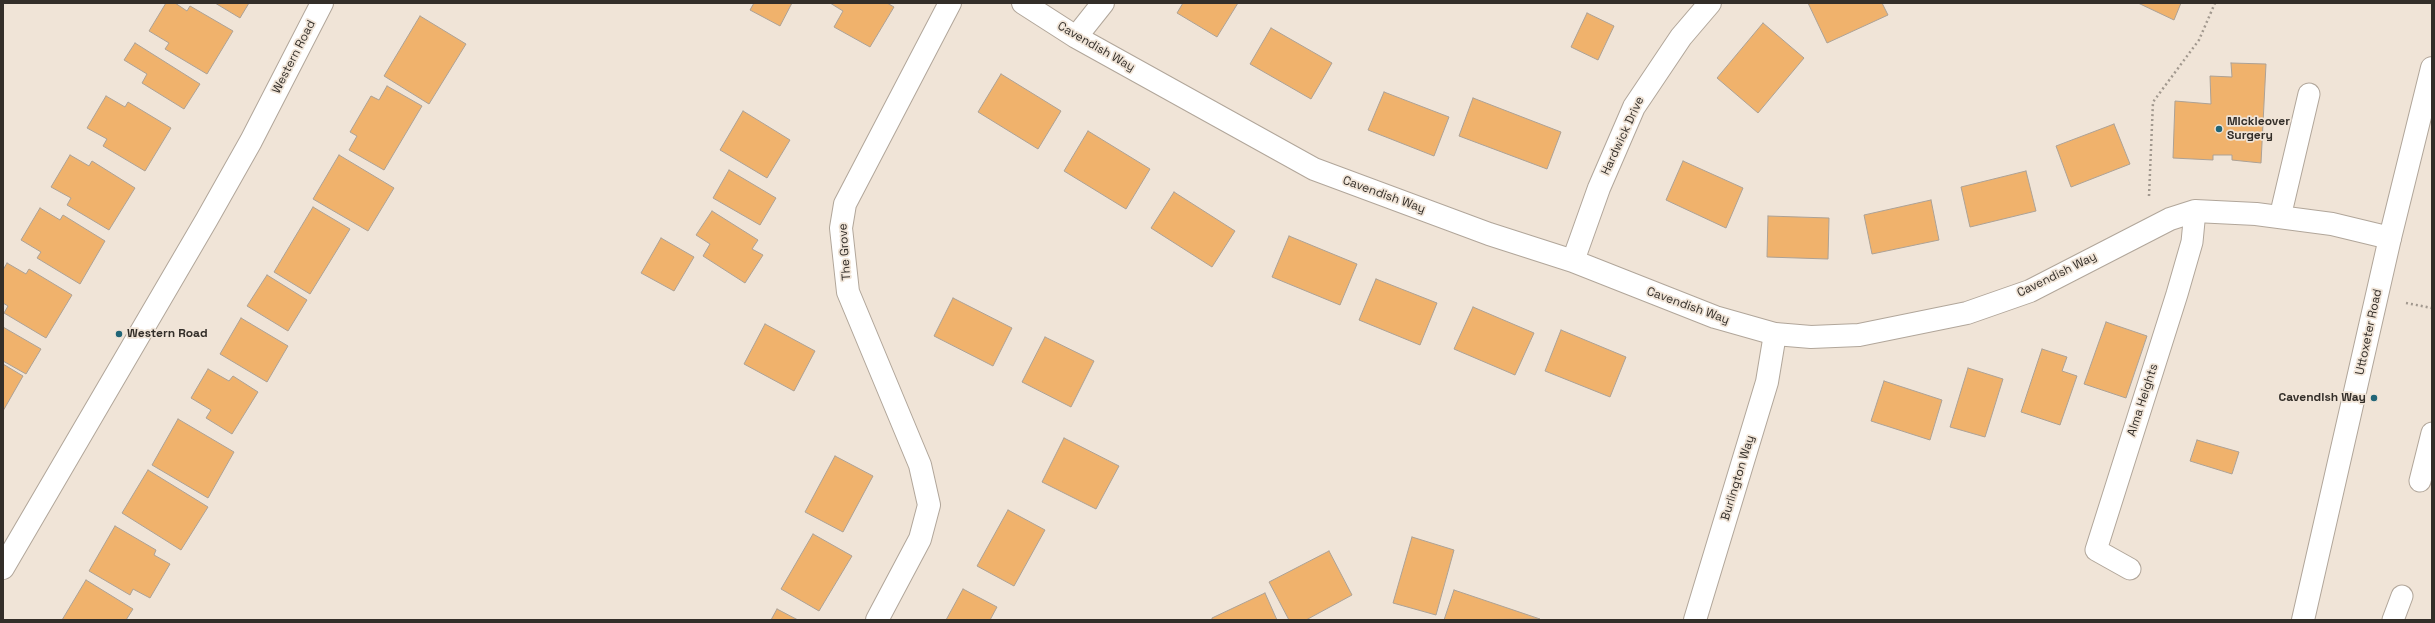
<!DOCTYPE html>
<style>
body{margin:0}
#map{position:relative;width:2435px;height:623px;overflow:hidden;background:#f0e4d7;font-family:"Space Grotesk",sans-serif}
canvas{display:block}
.frame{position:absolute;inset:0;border:4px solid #332e29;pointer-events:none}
</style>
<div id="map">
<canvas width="2435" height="623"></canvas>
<div class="frame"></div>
</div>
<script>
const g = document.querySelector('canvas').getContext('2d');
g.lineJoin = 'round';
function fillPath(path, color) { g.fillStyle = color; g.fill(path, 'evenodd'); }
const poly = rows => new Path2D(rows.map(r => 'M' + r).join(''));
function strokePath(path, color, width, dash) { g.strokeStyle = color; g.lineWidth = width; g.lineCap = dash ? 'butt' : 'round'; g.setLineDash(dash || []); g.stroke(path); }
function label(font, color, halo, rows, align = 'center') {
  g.font = font + ' "Space Grotesk",sans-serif'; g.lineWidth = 3.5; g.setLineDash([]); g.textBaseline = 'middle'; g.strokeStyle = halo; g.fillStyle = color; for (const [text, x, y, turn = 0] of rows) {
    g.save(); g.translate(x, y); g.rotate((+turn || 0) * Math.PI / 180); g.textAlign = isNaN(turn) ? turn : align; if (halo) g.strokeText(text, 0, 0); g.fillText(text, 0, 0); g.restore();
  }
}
const building = poly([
 [166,3,175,3,187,11,190,6,233,31,207,74,165,49,169,43,149,31,166,3],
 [215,3,249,3,240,18,215,3],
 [754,3,792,3,780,26,750,10,754,3],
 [830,3,887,3,894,7,870,47,834,27,843,11,830,3],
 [1183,3,1238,3,1217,37,1177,13,1183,3],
 [1808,3,1882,3,1888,15,1827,43,1808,3],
 [2138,3,2181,3,2174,20,2138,3],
 [1587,13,1614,26,1598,60,1571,47,1587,13],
 [420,16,466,44,429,104,384,76,420,16],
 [1763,23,1804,58,1758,113,1717,78,1763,23],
 [1271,28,1332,63,1311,99,1250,64,1271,28],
 [135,43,200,84,184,109,142,83,147,74,124,60,135,43],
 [2231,63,2266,64,2261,163,2232,160,2232,155,2213,155,2213,160,2173,158,2175,101,2211,104,2210,76,2232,77,2231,63],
 [1001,74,1061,111,1038,149,978,112,1001,74],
 [387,86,422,106,384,170,349,150,357,136,350,132,371,96,379,100,387,86],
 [1384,92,1449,117,1434,156,1368,130,1384,92],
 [106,96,125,107,128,102,171,128,145,171,103,146,107,139,87,128,106,96],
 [1473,98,1561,132,1547,169,1459,136,1473,98],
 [743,111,790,140,767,178,720,150,743,111],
 [2114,124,2130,164,2071,187,2056,146,2114,124],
 [1088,131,1150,169,1126,209,1064,171,1088,131],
 [70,155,89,166,92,161,135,188,109,230,67,205,71,198,51,187,70,155],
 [339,155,394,188,368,231,313,199,339,155],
 [1683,161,1743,188,1726,228,1666,200,1683,161],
 [729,170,776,198,760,225,713,198,729,170],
 [2026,171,2036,211,1970,227,1961,187,2026,171],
 [1174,192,1235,231,1212,267,1151,228,1174,192],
 [1931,200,1939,240,1872,254,1864,215,1931,200],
 [313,207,350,229,310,294,274,272,313,207],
 [40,208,60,220,63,215,105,241,80,284,37,258,41,252,21,240,40,208],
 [712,211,758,240,752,249,763,255,745,283,703,256,710,244,696,235,712,211],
 [1768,216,1829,218,1828,259,1767,257,1768,216],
 [1289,236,1357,264,1340,305,1272,277,1289,236],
 [661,238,694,257,674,291,641,273,661,238],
 [7,263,26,274,29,269,72,295,46,338,4,313,8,306,3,303,3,270,7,263],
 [267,275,307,300,288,331,247,306,267,275],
 [1376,279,1437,303,1420,345,1359,320,1376,279],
 [953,298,1012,328,993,366,934,336,953,298],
 [1473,307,1534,333,1515,375,1454,349,1473,307],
 [241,318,288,346,267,382,220,354,241,318],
 [2106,322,2147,336,2126,398,2084,384,2106,322],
 [765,324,815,351,794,391,744,364,765,324],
 [3,327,41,349,26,374,3,361,3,327],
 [1561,330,1626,357,1610,397,1545,371,1561,330],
 [1045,337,1094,361,1071,407,1022,382,1045,337],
 [2042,349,2067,357,2062,371,2077,376,2060,425,2021,412,2042,349],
 [3,364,23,376,3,411,3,364],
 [1968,368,2003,379,1985,437,1950,427,1968,368],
 [208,369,229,381,233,376,258,392,232,434,206,418,211,410,191,398,208,369],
 [1884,381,1942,400,1930,440,1871,421,1884,381],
 [178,419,234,452,208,498,152,465,178,419],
 [1064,438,1119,466,1096,509,1042,482,1064,438],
 [2197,440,2239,452,2232,474,2190,461,2197,440],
 [835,456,873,476,843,532,805,512,835,456],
 [148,470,208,507,181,550,122,513,148,470],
 [1008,510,1045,530,1014,586,977,566,1008,510],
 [115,526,156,550,154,555,170,564,150,598,133,589,130,595,89,571,115,526],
 [813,534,852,556,819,611,781,589,813,534],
 [1412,537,1454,550,1436,615,1393,603,1412,537],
 [1329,551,1352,595,1306,620,1289,620,1269,582,1329,551],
 [86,580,133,609,126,620,62,620,86,580],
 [963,589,997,607,990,620,946,620,963,589],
 [1454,590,1540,619,1444,620,1454,590],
 [1265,593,1277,620,1212,620,1212,618,1265,593],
 [777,609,798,620,771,620,777,609]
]);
const path = poly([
 [2149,196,2153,102,2199,40,2215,3],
 [2406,303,2432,308]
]);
const lane = poly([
 [2280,217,2309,94],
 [2420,481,2432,433],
 [2130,569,2096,550,2177,294,2192,242,2195,211],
 [2393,620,2402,596]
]);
const street = poly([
 [1023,3,1076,37,1314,169,1489,234,1573,261,1715,317,1775,334,1811,337,1859,335,1967,313,2030,291,2170,219,2195,211,2256,214,2332,224,2390,238],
 [1076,37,1103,3],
 [1573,261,1599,188,1634,107,1681,37,1710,3],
 [877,620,920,539,929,505,920,465,848,292,841,228,845,204,950,3]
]);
const secondary = poly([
 [3,568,207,219,251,141,322,3],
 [1695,620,1767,382,1775,334],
 [2303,620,2390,238,2432,68]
]);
const markers = [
 [2219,129,4,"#216577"],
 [119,334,4,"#216577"],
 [2374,398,4,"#216577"]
];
const streetNames = [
 ["Cavendish Way",1096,47,30],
 ["Western Road",294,57,-63],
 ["Hardwick Drive",1623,136,-65],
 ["Cavendish Way",1384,195,20],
 ["The Grove",845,252,-94],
 ["Cavendish Way",2057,275,-26],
 ["Cavendish Way",1688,306,20],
 ["Uttoxeter Road",2369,332,-78],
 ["Alma Heights",2143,400,-72],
 ["Burlington Way",1738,478,-73]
];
const poiNames = [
 ["Mickleover",2227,122],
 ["Surgery",2227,136],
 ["Western Road",127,334],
 ["Cavendish Way",2366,398,"right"]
];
fillPath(building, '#f0b26c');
strokePath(building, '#aca195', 1);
strokePath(lane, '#b1a69a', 23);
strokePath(street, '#b1a69a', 24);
strokePath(secondary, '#b1a69a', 24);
strokePath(path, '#a2998f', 2.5, [2, 3]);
strokePath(lane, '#fff', 21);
strokePath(street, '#fff', 22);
strokePath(secondary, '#fff', 22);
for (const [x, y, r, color] of markers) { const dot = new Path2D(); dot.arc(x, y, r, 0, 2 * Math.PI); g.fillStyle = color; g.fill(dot); strokePath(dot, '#f0e4d7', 1.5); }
label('12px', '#332e29', '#f0e4d7', streetNames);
label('bold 12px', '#332e29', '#f0e4d7', poiNames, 'left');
</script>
